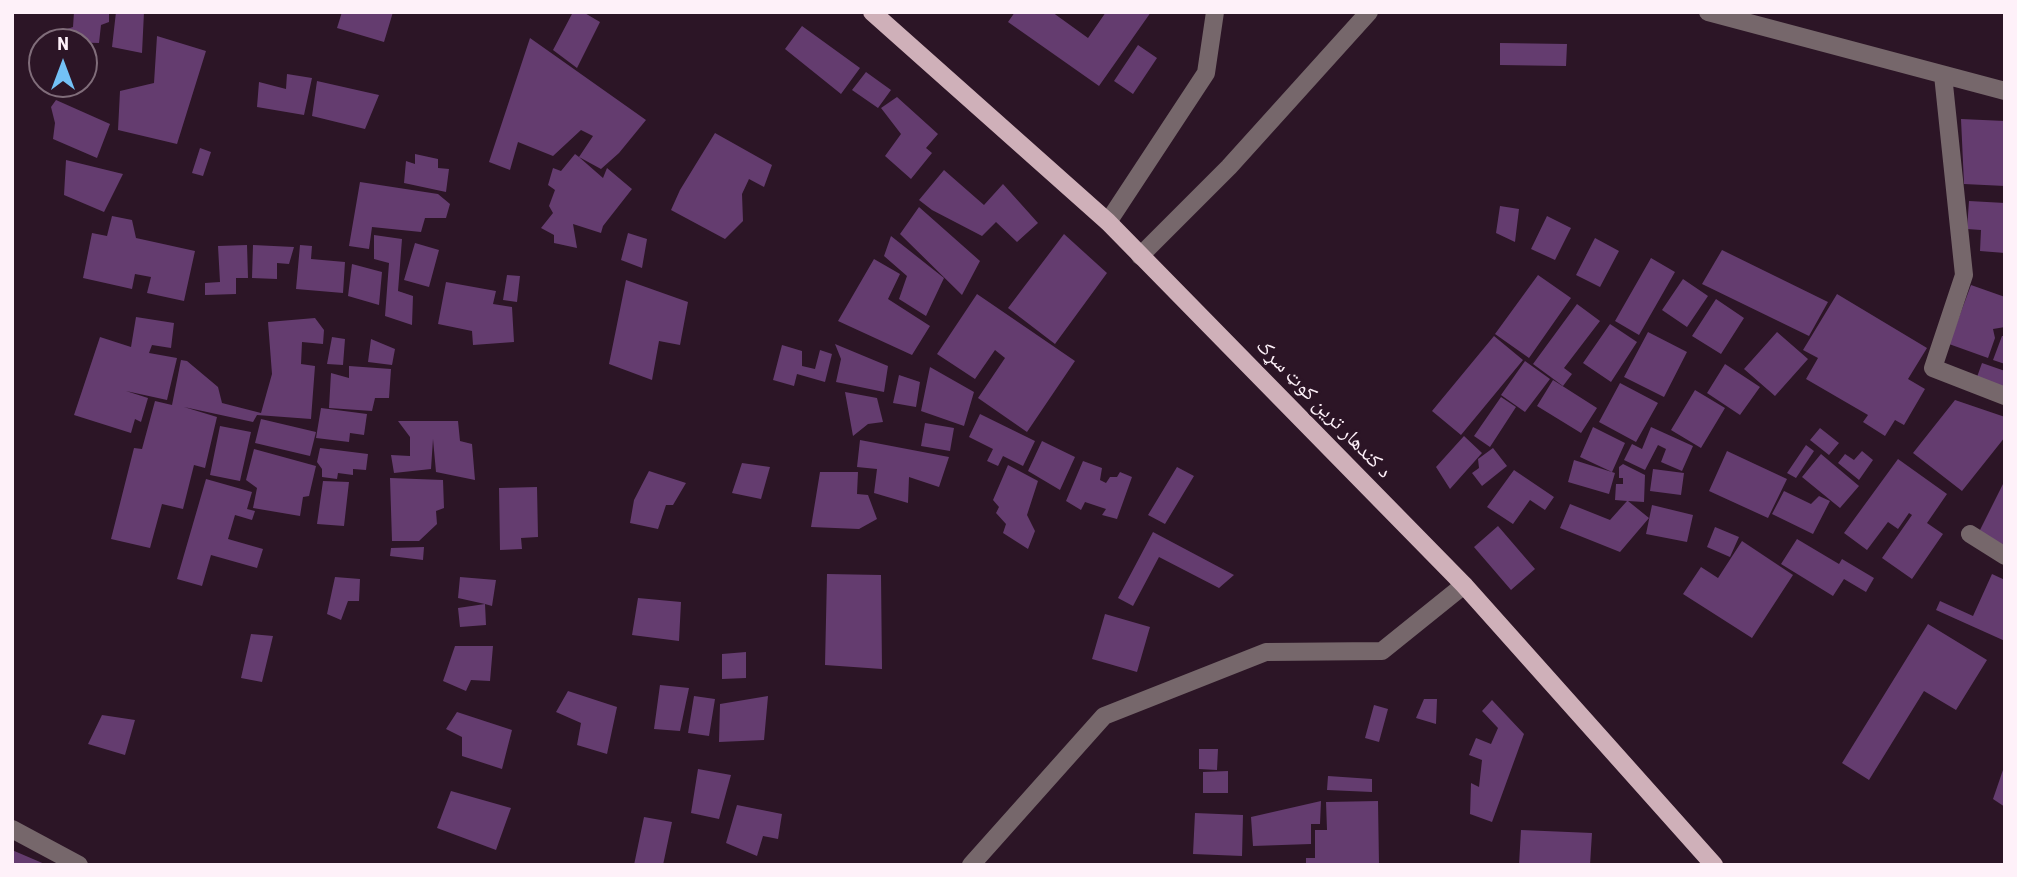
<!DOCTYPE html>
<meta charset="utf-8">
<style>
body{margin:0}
#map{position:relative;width:2017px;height:877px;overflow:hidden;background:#2c1526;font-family:"Roboto Condensed",sans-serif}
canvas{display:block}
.frame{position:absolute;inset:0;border:14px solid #fef1f9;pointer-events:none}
.north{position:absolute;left:28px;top:28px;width:70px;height:70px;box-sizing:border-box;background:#2c1526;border:2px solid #806d7a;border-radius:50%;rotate:0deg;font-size:19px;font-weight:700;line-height:28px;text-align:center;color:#fef1f9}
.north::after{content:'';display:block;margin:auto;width:24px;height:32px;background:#73c1f6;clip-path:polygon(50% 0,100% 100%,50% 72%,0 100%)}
</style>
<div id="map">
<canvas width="2017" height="877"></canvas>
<div class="frame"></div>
<div class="north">N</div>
</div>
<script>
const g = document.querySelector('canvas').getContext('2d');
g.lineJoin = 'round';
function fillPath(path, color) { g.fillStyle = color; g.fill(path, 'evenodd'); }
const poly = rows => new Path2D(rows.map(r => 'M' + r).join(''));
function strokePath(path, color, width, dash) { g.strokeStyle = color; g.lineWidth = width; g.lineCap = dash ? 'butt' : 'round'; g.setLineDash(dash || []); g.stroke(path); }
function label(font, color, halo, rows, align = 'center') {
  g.font = font + ' "Roboto Condensed","Noto Naskh Arabic",sans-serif'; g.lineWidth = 6; g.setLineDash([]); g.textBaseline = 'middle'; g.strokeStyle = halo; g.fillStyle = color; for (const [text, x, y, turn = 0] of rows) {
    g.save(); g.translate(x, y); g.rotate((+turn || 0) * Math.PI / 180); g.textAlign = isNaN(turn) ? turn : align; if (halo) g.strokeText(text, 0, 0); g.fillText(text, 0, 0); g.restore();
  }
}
const building = poly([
 [74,12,109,12,109,22,101,25,99,43,65,42,64,30,73,27],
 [116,12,144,12,142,53,112,47],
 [342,12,393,12,384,42,337,28],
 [573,12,583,12,600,22,577,68,553,50],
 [1015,12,1052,12,1088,38,1106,12,1151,12,1099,86,1008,22],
 [802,26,860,68,841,94,785,49],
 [157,36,206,51,177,144,118,130,120,91,154,83],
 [530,38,646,120,619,153,601,169,579,157,603,178,607,168,632,189,603,226,601,233,573,224,577,248,554,243,554,235,541,228,553,213,549,206,555,190,548,185,553,168,561,171,575,154,579,157,593,136,581,130,553,156,518,142,510,170,489,162],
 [1500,43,1567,44,1566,66,1500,65],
 [1138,45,1157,58,1133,94,1114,81],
 [866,72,891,90,878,108,852,90],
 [287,74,312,78,304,115,257,107,259,82,286,89],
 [317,81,379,95,365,129,312,116],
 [897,97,938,134,926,148,932,153,911,179,885,156,901,134,881,108],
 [56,100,110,124,97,158,53,139,55,123,51,107],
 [1961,119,2005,121,2005,186,1964,184],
 [715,133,772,165,764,187,749,179,742,194,743,221,725,239,671,210,680,190],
 [200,148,211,152,203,176,192,173],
 [415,154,438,159,438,168,449,169,446,192,404,183,406,161,415,164],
 [66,160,123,174,104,212,64,195],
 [944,170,984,205,1003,184,1038,223,1017,242,996,222,982,236,932,210,919,200],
 [360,182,438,194,450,204,446,218,425,218,421,232,372,227,369,249,349,246],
 [1969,201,2005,203,2005,253,1980,251,1981,230,1967,229],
 [1500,206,1519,209,1515,242,1496,233],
 [919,207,980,261,962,295,900,234],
 [112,216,132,220,136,238,195,251,184,301,147,293,151,277,135,274,132,289,83,278,92,233,107,236],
 [1547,216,1571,228,1555,260,1531,249],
 [628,233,647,239,642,268,621,260],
 [1064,234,1107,273,1055,344,1008,308],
 [374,235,402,239,398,291,413,296,412,325,385,316,389,263,374,259],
 [891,236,944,278,926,316,899,299,907,276,884,256],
 [1595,238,1619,251,1600,287,1576,275],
 [415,243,439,250,429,287,404,280],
 [247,245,248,278,236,278,236,294,205,295,205,283,220,282,218,246],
 [253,245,294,247,289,264,277,263,277,279,252,278],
 [300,245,312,246,311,259,345,262,343,293,296,289],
 [1722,250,1828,302,1809,336,1702,284],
 [1651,258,1675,272,1639,335,1615,321],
 [874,259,900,274,888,299,930,326,912,355,838,321],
 [352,264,382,272,379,305,348,296],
 [507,275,520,276,517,302,503,300],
 [1538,275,1571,298,1529,358,1495,334],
 [1683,279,1708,296,1687,327,1662,310],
 [626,280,688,302,680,345,659,341,652,380,609,364],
 [446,282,496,291,493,304,512,307,514,342,473,345,472,331,438,324],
 [1971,285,2005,297,2005,327,1993,329,1995,338,1988,358,1949,344],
 [977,294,1075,361,1027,432,978,398,1005,358,995,350,975,379,937,354],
 [1837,294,1927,348,1908,379,1925,389,1904,425,1895,420,1885,436,1863,422,1868,415,1806,379,1818,358,1803,350],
 [1716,299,1744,318,1721,354,1692,336],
 [1577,304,1600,321,1564,368,1572,374,1563,386,1533,364],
 [136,317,174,323,171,348,152,345,149,353,177,358,167,400,126,391,148,398,141,422,135,419,131,433,74,415,100,337,131,347],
 [315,318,324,330,323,344,302,342,301,364,315,366,311,419,257,415,253,422,184,407,217,417,205,468,194,465,183,509,162,504,150,548,111,539,134,448,142,449,155,401,172,405,181,360,187,361,218,387,222,403,261,413,272,374,268,322],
 [1610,324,1637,342,1611,382,1583,363],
 [1648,332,1687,352,1664,397,1624,377],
 [1777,332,1808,359,1775,396,1744,369],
 [1494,336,1523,360,1461,435,1432,411],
 [2002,336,2005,336,2005,364,1993,360],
 [332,337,345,339,343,365,327,364],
 [371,339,395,349,392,365,368,362],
 [835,344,888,366,884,392,836,382,841,359],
 [782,345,802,351,802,366,815,369,820,350,832,354,825,382,797,374,794,386,773,380],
 [1525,361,1550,379,1525,412,1501,395],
 [1982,363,2005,371,2005,387,1977,377],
 [1725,364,1760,387,1740,415,1707,393],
 [349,366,391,369,389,398,375,398,372,411,329,408,331,373,349,378],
 [930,367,974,392,964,426,921,411],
 [899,375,920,382,916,407,893,403],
 [1553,380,1597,408,1581,433,1537,406],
 [1620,383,1658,403,1636,442,1599,422],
 [1695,390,1725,408,1701,448,1671,430],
 [845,392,877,398,883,422,868,424,853,436],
 [1501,397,1516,407,1490,447,1474,436],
 [1955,400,2005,417,2005,437,1962,491,1913,453],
 [321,408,367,414,364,435,350,433,349,442,316,438],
 [980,414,1035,441,1023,466,1003,456,998,466,987,461,993,449,969,437],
 [261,419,316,432,310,456,255,443],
 [398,421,458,421,460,441,472,444,475,480,436,472,433,439,431,469,394,473,391,455,410,456,410,437],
 [925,423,954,428,950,451,921,446],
 [220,426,251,432,240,481,210,475],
 [1593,427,1625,443,1612,472,1580,457],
 [1651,427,1693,446,1682,471,1661,462,1666,449,1658,445,1645,470,1624,460,1632,444,1642,449],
 [1820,428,1839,443,1829,455,1810,440],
 [1464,436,1482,453,1450,489,1436,467],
 [860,440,949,457,939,487,909,477,908,503,874,493,877,469,857,467],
 [1042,441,1075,457,1060,490,1028,471],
 [1806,445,1814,451,1796,478,1787,473],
 [320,448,368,454,366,470,353,469,353,475,338,473,337,479,322,477,322,469,317,462],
 [1493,448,1507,466,1482,486,1472,473,1479,468,1478,459],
 [254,449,316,466,309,496,303,497,300,516,253,508,257,488,246,480],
 [1727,451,1787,479,1768,518,1709,491],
 [1862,451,1873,460,1859,480,1838,463,1845,454,1854,460],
 [1821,454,1859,486,1840,508,1802,477],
 [1898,459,1947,494,1927,523,1943,534,1912,579,1882,558,1912,515,1909,513,1898,529,1888,522,1867,550,1844,533],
 [1574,460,1615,473,1609,494,1568,482],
 [1083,461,1102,468,1100,480,1106,483,1110,477,1117,477,1120,472,1132,477,1117,519,1102,515,1106,509,1085,502,1081,510,1066,501],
 [742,463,770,467,761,499,732,493],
 [1623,464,1645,475,1644,502,1628,501,1649,518,1620,552,1560,528,1570,504,1610,520,1627,501,1615,500,1616,484,1623,484,1623,478,1619,478,1619,467],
 [1008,465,1038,481,1027,515,1035,531,1028,549,1003,533,1006,524,996,513,999,507,993,500],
 [1177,467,1194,476,1165,524,1148,515],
 [1653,469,1684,473,1681,495,1650,491],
 [1514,470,1554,497,1545,510,1530,500,1513,524,1487,507],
 [649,471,686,483,673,505,666,505,658,529,630,523,634,500],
 [820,472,858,472,857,494,868,495,877,519,859,529,811,527],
 [390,478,443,480,444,508,436,511,437,524,419,541,392,541],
 [206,479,252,492,247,509,255,511,252,520,235,515,228,539,263,549,257,568,211,555,202,586,177,579],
 [2005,480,2005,547,1978,534],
 [323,481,349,482,344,526,317,524],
 [537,487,538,537,521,538,522,549,500,550,499,488],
 [1784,491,1811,504,1819,496,1830,501,1813,534,1772,514],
 [1652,505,1693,515,1687,542,1646,534],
 [1498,526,1535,569,1511,590,1474,547],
 [1715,527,1739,537,1730,557,1707,547],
 [1153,532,1234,575,1219,588,1159,557,1133,606,1118,598],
 [1797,539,1839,564,1842,559,1874,578,1866,592,1844,579,1833,596,1781,564],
 [1742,541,1793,575,1752,638,1683,594,1701,567,1718,578],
 [424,547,423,560,390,556,391,548],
 [827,574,881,575,882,669,825,665],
 [1992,574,2005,580,2005,641,1936,610,1940,601,1973,616],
 [335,577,360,579,359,601,348,601,341,620,327,614],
 [460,577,496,580,492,606,485,604,486,625,460,627,458,608,485,604,458,598],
 [638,598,681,602,679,641,632,635],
 [1105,614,1150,627,1137,672,1092,659],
 [1928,624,1987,660,1956,710,1924,691,1869,780,1842,763],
 [251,634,273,636,262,682,241,678],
 [455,646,493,646,490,681,471,680,466,691,443,681],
 [746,652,746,678,722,679,722,654],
 [660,685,689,688,680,731,654,729],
 [568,691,617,707,607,754,577,745,581,723,556,712],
 [694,696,715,699,709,736,688,733],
 [768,696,764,740,719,742,720,704],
 [1424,699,1437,699,1436,724,1416,718],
 [1492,700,1524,734,1492,822,1470,814,1471,783,1479,787,1482,760,1469,755,1476,738,1491,744,1498,728,1482,711],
 [1374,705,1388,709,1379,742,1365,738],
 [457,712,512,730,502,769,462,756,462,737,446,729],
 [102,715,135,720,125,755,88,744],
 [1199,749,1218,749,1217,770,1199,769],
 [2004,767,2005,767,2005,807,1993,799],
 [698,769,731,775,719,819,691,813],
 [1228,771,1228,793,1203,793,1203,772],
 [1328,776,1372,779,1372,792,1327,790],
 [451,791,511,808,496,850,437,828],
 [1321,801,1320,824,1311,824,1311,844,1253,846,1251,817],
 [1378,801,1379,865,1306,865,1306,858,1315,858,1315,830,1327,830,1326,802],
 [737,805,782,814,778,839,763,836,757,856,726,843],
 [1195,813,1243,815,1242,856,1193,854],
 [644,817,672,822,663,865,634,865],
 [1521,830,1592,833,1590,865,1519,865],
 [12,850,47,865,12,865]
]);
const street = poly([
 [1708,12,2005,91],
 [1943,75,1964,275,1933,368,2005,396],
 [1108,222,1206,73,1215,12],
 [1140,256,1229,167,1369,12],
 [1970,534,2005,556],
 [12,829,79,865],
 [971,865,1104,716,1266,652,1382,651,1464,585]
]);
const primary = poly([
 [872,12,1108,222,1464,585,1714,865]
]);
const streetNames = [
 ["د کندهار ترين کوټ سړک",1323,409,46]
];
fillPath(building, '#643c6f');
strokePath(street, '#76676b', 18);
strokePath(primary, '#cfb0b9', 18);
label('21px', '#fef1f9', '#2c1526', streetNames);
</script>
